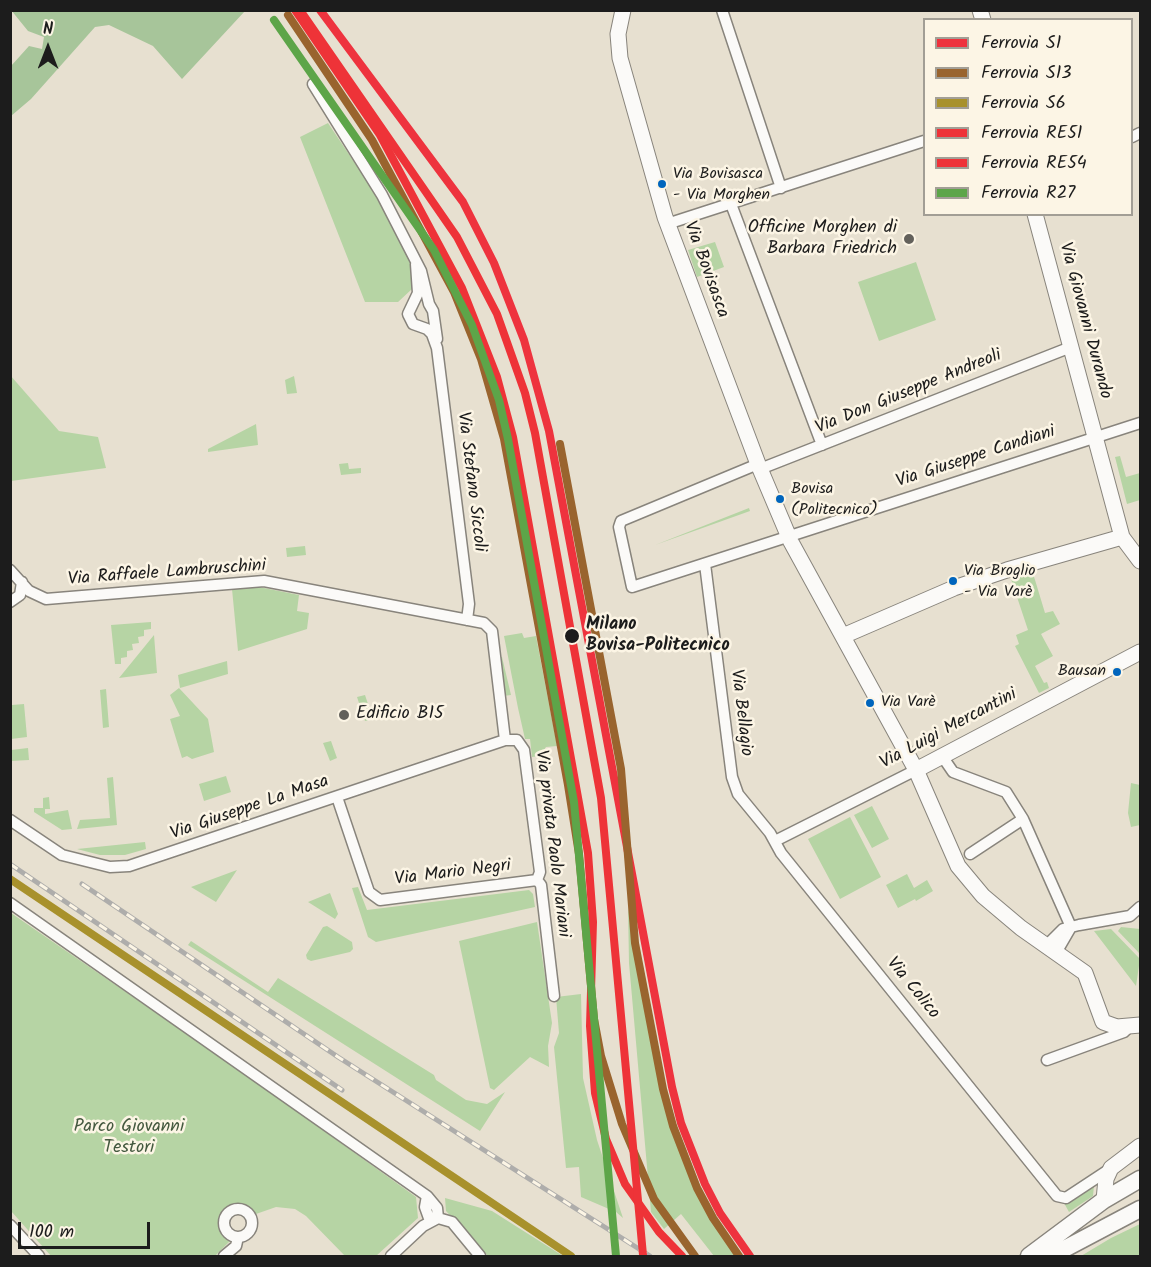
<!DOCTYPE html>
<meta charset="utf-8">
<style>
body{margin:0}
#map{position:relative;width:1151px;height:1267px;overflow:hidden;background:#e7e0d0;font-family:Kalam,sans-serif}
canvas{display:block}
.frame{position:absolute;inset:0;border:12px solid #1c1c1c;pointer-events:none}
.legend{position:absolute;left:923px;top:18px;width:210px;height:198px;box-sizing:border-box;background:#fcf5e5;border:2px solid #a29e95;margin:0;padding:8px 10px;list-style:none;font-size:18px;color:#1c1c1c}
.legend li{display:flex;align-items:center;gap:12px;height:30px}
.legend b{width:30px;border:2px solid #a29e95}
.north{position:absolute;left:18px;top:18px;width:60px;height:60px;-webkit-text-stroke:4px #fcf5e5;paint-order:stroke;rotate:0deg;font-size:16px;font-weight:700;line-height:24px;text-align:center;color:#1c1c1c}
.north::after{content:'';display:block;margin:auto;width:21px;height:27px;background:#1c1c1c;clip-path:polygon(50% 0,100% 100%,50% 72%,0 100%)}
.scale{position:absolute;left:18px;top:1222px;width:132px;height:27px;box-sizing:border-box;border:3px solid #1c1c1c;border-top:0;padding-left:8px;font-size:18px;line-height:21px;white-space:nowrap;color:#1c1c1c;-webkit-text-stroke:4px #fcf5e5;paint-order:stroke}
</style>
<div id="map">
<canvas width="1151" height="1267"></canvas>
<div class="frame"></div>
<ul class="legend">
<li><b style="height:8px;background:#ee333e"></b>Ferrovia S1</li>
<li><b style="height:8px;background:#99642e"></b>Ferrovia S13</li>
<li><b style="height:8px;background:#a8912c"></b>Ferrovia S6</li>
<li><b style="height:8px;background:#ee3338"></b>Ferrovia RE51</li>
<li><b style="height:8px;background:#ee3338"></b>Ferrovia RE54</li>
<li><b style="height:8px;background:#5da549"></b>Ferrovia R27</li>
</ul>
<div class="north">N</div>
<div class="scale">100 m</div>
</div>
<script>
const g = document.querySelector('canvas').getContext('2d');
g.lineJoin = 'round';
function fillPath(path, color) { g.fillStyle = color; g.fill(path, 'evenodd'); }
const poly = rows => new Path2D(rows.map(r => 'M' + r).join(''));
function strokePath(path, color, width, dash) { g.strokeStyle = color; g.lineWidth = width; g.lineCap = dash ? 'butt' : 'round'; g.setLineDash(dash || []); g.stroke(path); }
function label(font, color, halo, rows, align = 'center') {
  g.font = font + ' Kalam,sans-serif'; g.lineWidth = 5; g.setLineDash([]); g.textBaseline = 'middle'; g.strokeStyle = halo; g.fillStyle = color; for (const [text, x, y, turn = 0] of rows) {
    g.save(); g.translate(x, y); g.rotate((+turn || 0) * Math.PI / 180); g.textAlign = isNaN(turn) ? turn : align; if (halo) g.strokeText(text, 0, 0); g.fillText(text, 0, 0); g.restore();
  }
}
const green = poly([
 [328,123,385,208,413,268,412,289,398,302,365,302,300,137],
 [715,242,724,267,697,277,688,250],
 [916,262,936,320,879,341,858,282],
 [10,375,59,431,98,437,106,468,11,481],
 [294,376,297,393,287,394,285,380],
 [256,424,258,445,208,452,208,449],
 [1120,456,1126,477,1140,473,1140,500,1127,504,1115,457],
 [348,463,349,469,361,468,361,473,341,475,339,464],
 [749,508,750,511,655,545],
 [305,546,306,555,287,557,286,548],
 [1032,570,1045,613,1053,611,1060,624,1041,634,1053,656,1035,666,1044,683,1047,682,1049,688,1039,693,1015,646,1019,644,1016,635,1028,630,1010,576],
 [259,587,299,595,297,611,309,613,307,629,238,651,232,589],
 [151,622,151,629,144,630,144,636,138,637,139,643,132,644,133,650,127,651,127,657,121,658,121,664,115,664,111,625],
 [522,633,524,638,536,636,557,746,546,747,540,756,532,757,530,739,525,739,518,708,504,636],
 [154,635,157,673,119,678],
 [498,657,502,657,511,695,503,696],
 [227,661,228,674,180,688,178,675],
 [179,688,208,719,214,752,192,759,187,756,182,758,170,719,180,716,170,695],
 [106,689,109,727,103,728,100,690],
 [365,695,373,719,365,721,357,697],
 [24,704,27,737,11,739,11,708,12,705],
 [331,741,337,758,330,761,323,743],
 [28,748,29,760,11,761,11,750],
 [226,776,231,792,204,801,199,784],
 [113,777,117,825,77,829,80,820,110,818,107,778],
 [1131,783,1140,785,1140,825,1131,827,1128,813],
 [49,797,50,809,45,809,45,814,68,810,72,829,62,830,34,812,34,808,43,808,43,798],
 [872,806,889,839,872,848,854,815],
 [850,817,881,877,840,899,808,839],
 [145,842,146,849,125,855,100,855,77,849],
 [237,870,216,902,191,887],
 [907,874,914,888,927,880,933,891,916,901,915,899,898,908,886,885],
 [358,887,367,910,529,890,533,894,535,907,376,942,368,937,352,888],
 [330,893,338,914,335,919,308,902],
 [628,907,660,1089,672,1133,695,1191,738,1256,714,1256,681,1214,664,1229,651,1212,629,963],
 [11,913,245,1074,416,1197,418,1218,376,1256,345,1256,306,1216,295,1209,276,1207,256,1214,249,1207,236,1204,222,1212,221,1227,231,1240,215,1256,51,1256,11,1211],
 [537,922,552,1023,548,1046,549,1067,530,1057,494,1090,490,1088,459,941],
 [327,926,352,942,353,949,350,952,311,961,307,959,306,955,323,927],
 [1121,927,1140,929,1139,953,1118,931],
 [1111,929,1140,959,1136,986,1094,931],
 [191,941,268,992,278,978,434,1075,436,1080,466,1100,487,1104,505,1092,480,1131,188,945],
 [581,994,583,1078,597,1140,623,1218,616,1212,581,1197,579,1167,566,1168,554,1047,559,1033,556,997],
 [1094,1186,1093,1196,1069,1212,1064,1203],
 [445,1198,492,1211,563,1256,488,1256,446,1211],
 [1140,1224,1140,1256,1081,1256,1111,1238]
]);
const forest = poly([
 [11,10,245,10,245,11,182,79,153,46,109,25,95,27,31,99,11,116,11,66,29,46,42,49,44,37,28,31]
]);
const street = poly([
 [722,10,781,188],
 [313,84,382,195,421,271,429,304,433,311,437,339],
 [1132,137,1140,133],
 [731,204,822,445],
 [667,224,924,141],
 [416,264,418,293,408,314,413,324,427,329,432,334,437,348,469,604,467,620],
 [758,464,621,521,619,527,632,587,1140,423],
 [760,469,1071,347],
 [705,564,732,777,738,794,770,833,781,853,1057,1196,1066,1198,1110,1169],
 [10,570,29,591,46,599,264,581,484,623,492,631,505,740],
 [10,602,20,595,22,582],
 [942,756,953,772,1006,792,1023,819,1071,927],
 [337,797,369,892,380,900,537,880],
 [10,820,62,855,110,867,129,866,505,740,517,740,524,750,540,872,537,880,541,885,554,996],
 [775,841,916,770],
 [970,854,1023,819],
 [10,903,427,1196,437,1208,438,1218],
 [1071,927,1060,946,1049,948,1050,942,1063,929,1079,925,1130,916,1140,907],
 [1047,1060,1124,1032,1129,1027],
 [427,1196,425,1207,430,1221],
 '224 1223a14 14 0 1 1 28 0a14 14 0 1 1-28 0Z',
 [10,1225,39,1256],
 [224,1256,236,1246,238,1237],
 [391,1256,423,1226,438,1218,452,1222,480,1256]
]);
const secondary = poly([
 [623,10,618,34,620,58,665,217,758,464,791,542,916,770,958,866,983,896,1021,928,1085,973,1103,1022,1117,1027,1140,1025],
 [980,10,983,20],
 [1035,214,1122,537,1140,561],
 [843,636,954,588,1007,570,1122,537],
 [916,770,1140,652],
 [1104,1200,1106,1179,1111,1168,1140,1146]
]);
const primary = poly([
 [1029,1256,1104,1200,1140,1179],
 [1051,1256,1140,1209]
]);
const rail = poly([
 [10,864,342,1090],
 [82,884,338,1057,650,1256]
]);
const rail1 = poly([
 [320,10,463,202,494,263,524,340,549,431,672,1087,681,1123,705,1184,720,1213,750,1256]
]);
const rail2 = poly([
 [288,15,372,140,454,292,481,359,504,439,568,785,579,854,594,1019,601,1056,622,1124,654,1199,695,1256],
 [560,444,621,769,635,943,663,1089,673,1126,697,1188,713,1218,739,1256]
]);
const rail3 = poly([
 [10,879,571,1256]
]);
const rail4 = poly([
 [295,10,380,135,462,288,497,377,513,437,588,853,593,922,590,1026,595,1093,606,1139,625,1184,659,1232,682,1256]
]);
const rail5 = poly([
 [300,10,457,237,497,314,525,393,535,433,601,798,643,1255]
]);
const rail6 = poly([
 [274,20,434,250,472,325,499,400,508,439,574,802,616,1256]
]);
const markers = [
 [662,184,5,"#0065bd"],
 [909,239,6,"#63615b"],
 [780,499,5,"#0065bd"],
 [953,581,5,"#0065bd"],
 [572,636,8,"#1c1c1c"],
 [1117,672,5,"#0065bd"],
 [870,703,5,"#0065bd"],
 [344,715,6,"#63615b"]
];
const busNames = [
 ["Via Bovisasca",673,175],
 ["- Via Morghen",673,196],
 ["Bovisa",791,490],
 ["(Politecnico)",791,511],
 ["Via Broglio",964,572],
 ["- Via Varè",964,593],
 ["Bausan",1106,672,"right"],
 ["Via Varè",881,703]
];
const poiNames = [
 ["Officine Morghen di",897,229],
 ["Barbara Friedrich",897,250],
 ["Edificio B15",356,715,"left"]
];
const streetNames = [
 ["Via Bovisasca",705,270,70],
 ["Via Giovanni Durando",1084,321,75],
 ["Via Don Giuseppe Andreoli",909,393,-22],
 ["Via Giuseppe Candiani",976,458,-18],
 ["Via Stefano Siccoli",470,482,83],
 ["Via Raffaele Lambruschini",167,574,-4],
 ["Via Bellagio",740,713,83],
 ["Via Luigi Mercantini",949,730,-28],
 ["Via Giuseppe La Masa",250,809,-19],
 ["Via privata Paolo Mariani",551,844,83],
 ["Via Mario Negri",453,874,-7],
 ["Via Colico",912,989,51]
];
const stopNames = [
 ["Milano",586,626],
 ["Bovisa-Politecnico",586,647]
];
const parkNames = [
 ["Parco Giovanni",129,1128],
 ["Testori",129,1149]
];
fillPath(green, '#b6d4a4');
fillPath(forest, '#a7c59a');
strokePath(street, '#88847c', 13);
strokePath(secondary, '#88847c', 17);
strokePath(primary, '#88847c', 19);
strokePath(street, '#fbfaf8', 10);
strokePath(secondary, '#fbfaf8', 15);
strokePath(primary, '#fbfaf8', 16);
strokePath(rail, '#aeadab', 5);
strokePath(rail, '#fcf5e5', 3, [9]);
strokePath(rail1, '#ee333e', 8);
strokePath(rail2, '#99642e', 8);
strokePath(rail3, '#a8912c', 8);
strokePath(rail4, '#ee3338', 8);
strokePath(rail5, '#ee3338', 8);
strokePath(rail6, '#5da549', 8);
for (const [x, y, r, color] of markers) { const dot = new Path2D(); dot.arc(x, y, r, 0, 2 * Math.PI); g.fillStyle = color; g.fill(dot); strokePath(dot, '#fcf5e5', 2); }
label('16px', '#1c1c1c', '#fcf5e5', busNames, 'left');
label('18px', '#1c1c1c', '#fcf5e5', poiNames, 'right');
label('18px', '#1c1c1c', '#fcf5e5', streetNames);
label('bold 18px', '#1c1c1c', '#fcf5e5', stopNames, 'left');
label('18px', '#44593f', '#fcf5e5', parkNames);
</script>
